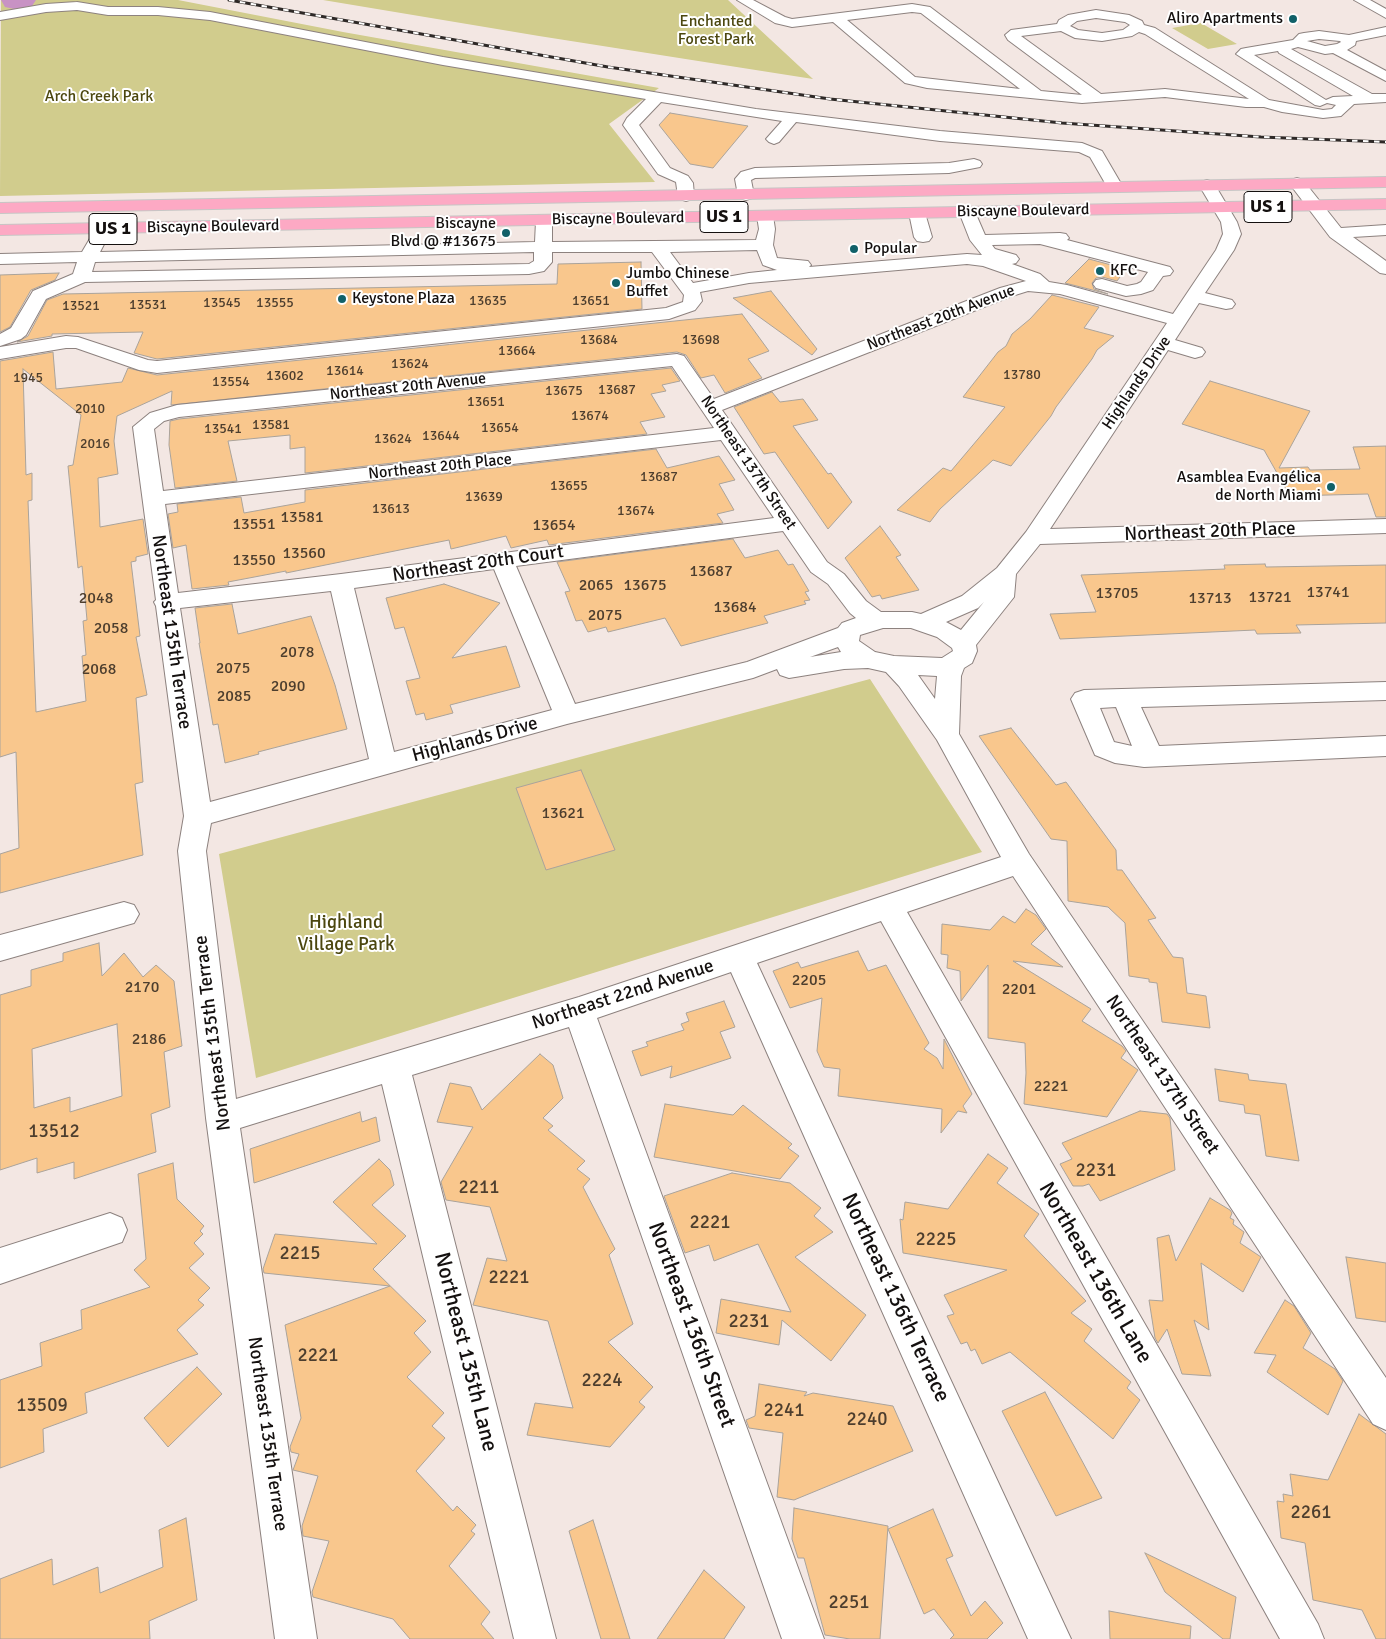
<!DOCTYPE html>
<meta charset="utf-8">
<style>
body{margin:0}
canvas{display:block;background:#f3e7e3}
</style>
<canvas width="1386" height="1639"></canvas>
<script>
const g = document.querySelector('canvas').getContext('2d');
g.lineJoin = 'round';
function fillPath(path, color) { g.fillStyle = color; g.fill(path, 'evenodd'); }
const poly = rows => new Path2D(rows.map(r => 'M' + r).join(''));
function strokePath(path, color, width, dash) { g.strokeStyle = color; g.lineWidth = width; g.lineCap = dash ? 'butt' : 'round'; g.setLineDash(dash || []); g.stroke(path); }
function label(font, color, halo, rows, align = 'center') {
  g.font = font + ' Signika,sans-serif'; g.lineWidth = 4; g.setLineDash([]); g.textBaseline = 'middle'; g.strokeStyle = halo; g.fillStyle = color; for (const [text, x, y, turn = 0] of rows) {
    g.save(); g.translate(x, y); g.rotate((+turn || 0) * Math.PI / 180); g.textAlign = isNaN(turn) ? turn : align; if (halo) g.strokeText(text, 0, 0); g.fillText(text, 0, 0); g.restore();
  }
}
const green = poly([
 [1,0,178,0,343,32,659,88,609,124,655,182,0,196],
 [323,0,728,0,813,79,539,36],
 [1201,23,1237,44,1208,49,1172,28],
 [870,679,982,852,256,1078,219,854]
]);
const river = poly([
 [1,0,36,0,32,6,14,9,5,7,1,0]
]);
const building = poly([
 [670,113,748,126,713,168,690,164,659,125,670,113],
 [1089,259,1126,269,1117,281,1102,277,1096,278,1092,283,1094,289,1108,294,1065,283,1089,259],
 [641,262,642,309,157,359,134,353,143,332,52,334,52,336,17,342,28,336,47,300,63,294,557,284,558,264,641,262],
 [59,273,55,280,31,290,10,327,0,332,0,275,59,273],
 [771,291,817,349,812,355,733,298,771,291],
 [1052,295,1099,307,1084,328,1114,336,1097,350,1092,359,1056,407,1051,416,1011,466,993,460,940,509,930,522,897,510,943,468,951,471,1005,407,963,397,998,352,1006,346,1012,334,1030,319,1052,295],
 [742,314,769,351,748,359,762,378,725,393,714,375,701,378,686,355,677,352,171,405,172,391,117,416,114,441,118,474,98,478,100,527,143,519,148,554,136,557,136,561,131,562,140,636,136,637,147,695,136,698,143,782,135,784,143,855,0,893,0,854,19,848,16,752,0,757,0,361,53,352,56,389,122,382,128,368,157,375,742,314],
 [23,369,81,415,73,465,68,466,78,568,82,566,87,620,83,621,86,655,82,656,86,701,36,712,28,501,32,500,32,473,26,475,23,369],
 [671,368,680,381,662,385,666,391,651,394,665,417,640,422,647,434,305,473,305,447,290,449,290,435,228,441,237,481,175,488,169,445,170,421,179,419,671,368],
 [1210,381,1310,411,1279,468,1308,467,1310,470,1360,469,1353,447,1386,446,1386,517,1376,517,1368,494,1290,496,1264,450,1182,424,1210,381],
 [772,392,780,402,803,399,818,420,793,426,828,474,831,473,852,502,828,529,775,452,764,454,734,407,772,392],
 [656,449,667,468,719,456,735,480,719,484,734,510,717,514,723,523,549,545,547,540,511,548,506,536,451,549,449,540,286,573,286,571,228,582,229,585,192,589,186,545,173,548,168,514,178,512,177,504,241,497,244,513,305,502,305,490,656,449],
 [880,526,901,555,896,557,919,590,882,599,880,595,872,597,845,558,880,526],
 [733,539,745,558,778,550,788,565,793,564,809,591,805,592,810,600,804,601,806,604,764,616,768,623,681,646,665,618,608,632,606,627,588,632,582,620,576,621,565,592,570,591,557,562,733,539],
 [1265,564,1266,567,1386,565,1386,623,1296,625,1301,633,1257,634,1255,630,1060,639,1050,614,1096,612,1081,575,1225,569,1224,565,1265,564],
 [444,584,500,603,452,658,506,646,520,687,450,705,453,713,426,720,424,713,416,715,406,681,420,678,404,627,395,629,386,598,444,584],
 [232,604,238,634,311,616,335,685,347,729,258,752,259,754,225,763,218,724,213,725,199,643,200,643,195,608,232,604],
 [1011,728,1056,785,1066,782,1116,850,1117,870,1122,870,1156,918,1148,920,1173,957,1183,958,1187,993,1206,996,1210,1028,1162,1022,1157,983,1149,982,1149,979,1129,976,1125,923,1108,907,1068,901,1067,841,1051,839,979,736,1011,728],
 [581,770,615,850,546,870,516,788,581,770],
 [1026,909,1036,915,1046,929,1031,944,1063,967,1013,961,1091,1009,1082,1021,1122,1046,1126,1051,1121,1058,1138,1070,1107,1117,1024,1104,1026,1073,1025,1043,988,1038,988,965,961,1001,960,971,947,968,948,955,941,954,942,924,990,930,1003,916,1015,923,1026,909],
 [99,943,102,976,124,953,143,977,156,965,174,981,182,1046,164,1052,170,1107,151,1114,156,1152,74,1179,74,1162,37,1173,37,1158,0,1170,0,995,31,986,31,970,63,961,63,953,99,943],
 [117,1024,122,1096,70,1112,70,1097,34,1108,32,1049,117,1024],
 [858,951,868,971,886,965,929,1043,924,1049,937,1058,943,1069,944,1039,972,1094,963,1106,967,1113,958,1111,941,1133,942,1109,838,1096,840,1069,824,1067,817,1051,822,998,790,1008,773,971,798,962,801,968,858,951],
 [724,1001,735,1027,720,1032,731,1058,670,1078,672,1066,641,1076,632,1051,648,1046,646,1042,684,1030,681,1024,689,1021,686,1013,724,1001],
 [540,1054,553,1065,563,1098,543,1118,553,1126,548,1130,585,1161,577,1169,590,1179,583,1187,615,1249,609,1255,633,1324,608,1342,653,1387,639,1402,645,1407,610,1447,527,1435,535,1403,573,1408,548,1321,473,1305,487,1258,507,1261,490,1207,446,1200,441,1182,473,1127,437,1122,450,1083,471,1087,482,1110,540,1054],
 [1215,1069,1248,1074,1249,1080,1286,1084,1299,1161,1266,1156,1260,1115,1245,1113,1244,1105,1219,1101,1215,1069],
 [665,1104,733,1115,743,1105,792,1144,788,1148,799,1156,780,1179,654,1157,665,1104],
 [1140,1111,1167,1114,1170,1118,1175,1170,1100,1201,1089,1184,1083,1186,1073,1186,1060,1164,1072,1159,1062,1143,1140,1111],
 [360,1112,362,1122,376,1117,380,1141,254,1183,250,1149,360,1112],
 [988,1154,1008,1168,997,1183,1039,1214,1024,1236,1086,1301,1071,1313,1092,1329,1084,1341,1131,1382,1127,1388,1140,1400,1113,1439,1010,1352,982,1364,975,1349,971,1351,967,1342,961,1344,947,1316,954,1314,944,1295,1007,1270,903,1253,900,1219,903,1220,905,1202,948,1209,988,1154],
 [379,1159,390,1170,394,1185,372,1205,406,1236,373,1269,426,1321,414,1333,431,1352,407,1377,444,1413,432,1426,445,1438,416,1471,453,1511,457,1506,476,1525,471,1531,475,1534,449,1566,490,1612,481,1624,494,1639,410,1639,393,1619,313,1597,312,1592,329,1541,303,1536,302,1526,318,1476,293,1470,299,1454,291,1452,290,1447,301,1418,285,1325,390,1286,264,1273,263,1269,275,1234,377,1244,333,1202,379,1159],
 [173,1163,177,1199,204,1226,200,1231,203,1234,194,1243,204,1254,189,1268,210,1288,198,1300,204,1305,177,1330,198,1354,85,1393,87,1413,43,1429,44,1452,0,1468,0,1380,42,1366,40,1343,82,1329,81,1310,150,1287,134,1270,146,1259,138,1174,173,1163],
 [732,1173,790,1183,821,1208,814,1216,833,1232,795,1257,866,1315,831,1361,782,1320,779,1345,716,1333,721,1299,791,1312,758,1244,714,1261,709,1245,685,1253,664,1196,732,1173],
 [1210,1198,1230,1210,1232,1213,1230,1218,1234,1220,1233,1224,1244,1232,1240,1243,1261,1257,1243,1292,1201,1263,1209,1330,1194,1320,1211,1376,1182,1374,1167,1329,1158,1343,1155,1338,1149,1300,1163,1301,1157,1238,1169,1235,1176,1261,1210,1198],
 [1346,1257,1386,1263,1386,1322,1356,1318,1346,1257],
 [1285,1300,1294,1306,1311,1333,1303,1348,1335,1369,1343,1381,1328,1415,1267,1372,1276,1355,1254,1353,1285,1300],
 [197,1367,222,1394,168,1447,144,1418,197,1367],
 [759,1384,807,1392,804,1396,813,1393,893,1406,913,1451,794,1500,777,1497,783,1433,749,1428,746,1420,755,1416,759,1384],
 [1045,1392,1102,1498,1056,1516,1002,1411,1045,1392],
 [1359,1414,1386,1434,1386,1639,1376,1639,1362,1610,1313,1600,1305,1543,1281,1538,1277,1501,1284,1502,1283,1494,1293,1496,1290,1474,1328,1480,1359,1414],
 [794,1508,888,1526,880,1639,850,1639,825,1635,804,1558,798,1558,792,1539,794,1508],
 [933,1509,953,1556,946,1559,971,1616,985,1601,1003,1623,987,1639,950,1639,954,1635,934,1609,924,1614,888,1529,933,1509],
 [186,1518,197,1600,149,1621,150,1639,0,1639,0,1579,52,1559,53,1585,98,1567,100,1593,163,1567,159,1530,186,1518],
 [593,1520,630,1639,601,1639,569,1531,593,1520],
 [1145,1553,1236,1597,1230,1639,1223,1639,1165,1592,1145,1553],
 [704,1570,745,1607,724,1639,657,1639,704,1570],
 [1109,1611,1191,1626,1190,1639,1110,1639,1109,1611]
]);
const minor = poly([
 [737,0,753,0,785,17,792,19,912,4,930,7,1041,91,1082,95,1008,40,1005,35,1011,30,1057,24,1059,20,1068,15,1096,10,1129,15,1142,21,1144,25,1155,28,1269,100,1323,110,1332,109,1336,105,1327,103,1320,106,1315,105,1236,54,1241,49,1246,48,1293,40,1299,34,1304,33,1319,31,1349,35,1386,27,1386,35,1356,41,1355,45,1347,50,1386,71,1386,81,1333,53,1325,54,1298,47,1291,49,1372,94,1386,94,1386,102,1354,104,1341,116,1323,118,1282,112,1264,107,1246,107,1165,97,1082,103,927,88,905,83,833,22,792,27,775,23,737,0],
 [912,12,921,13,1020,89,915,77,847,20,912,12],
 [1096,18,1125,22,1130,25,1123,30,1102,33,1078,30,1070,26,1077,21,1096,18],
 [1061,31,1075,38,1102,41,1132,36,1139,32,1145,34,1249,99,1165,89,1101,94,1021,36,1061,31],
 [1319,39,1340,41,1341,42,1337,44,1325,46,1307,41,1319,39],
 [1278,51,1279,53,1353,96,1333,97,1326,100,1254,55,1278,51],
 [1354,0,1370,0,1386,9,1386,18,1354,0],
 [77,2,108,7,158,7,210,12,443,57,756,109,940,131,1082,143,1102,151,1123,187,1121,190,1109,190,1090,157,1079,152,940,141,796,122,779,142,774,144,769,142,766,139,782,121,661,102,639,125,670,168,688,176,693,183,694,196,692,199,686,201,680,199,678,196,676,182,658,174,623,125,627,118,646,99,443,65,210,20,158,15,108,15,77,10,46,12,0,20,0,12,46,4,77,2],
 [974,159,980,161,982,164,980,167,949,173,755,178,751,180,754,195,752,198,746,200,740,198,738,195,735,179,741,172,755,168,949,163,974,159],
 [1297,178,1303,180,1341,228,1386,225,1386,235,1353,237,1386,261,1386,274,1380,273,1330,237,1289,183,1291,180,1297,178],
 [1207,180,1213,182,1215,185,1237,222,1241,234,1234,250,1205,293,1232,300,1235,304,1232,308,1226,309,1199,303,1175,340,1202,348,1205,352,1202,356,1195,358,1168,350,1050,529,1386,519,1386,533,1040,544,1016,574,1014,597,976,645,977,651,972,663,964,668,961,676,959,734,1029,854,1386,1378,1386,1430,1373,1424,1013,876,907,912,1318,1624,1324,1639,1280,1639,881,921,757,963,1071,1639,1028,1639,731,972,597,1018,824,1639,782,1639,569,1027,412,1075,556,1639,514,1639,382,1084,240,1128,317,1639,275,1639,206,1118,178,851,184,816,156,606,154,602,156,600,133,427,150,413,177,405,677,354,684,356,714,399,1000,288,1026,281,983,266,967,264,749,283,700,292,702,301,695,310,669,319,157,373,139,370,76,348,66,348,0,359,0,347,66,336,78,337,148,360,157,361,666,308,683,302,684,295,652,252,552,252,552,262,544,271,529,274,85,282,46,299,26,335,21,339,0,346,0,334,11,328,33,291,73,274,77,262,0,264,0,254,82,252,98,225,104,224,110,225,112,229,100,252,535,242,536,221,538,217,544,216,550,217,552,221,552,242,756,240,759,229,757,216,759,212,765,211,771,212,773,216,775,229,773,245,777,258,808,261,811,265,809,267,967,254,982,255,970,240,959,212,961,208,967,207,973,208,975,212,985,235,1060,233,1066,234,1069,238,1067,240,1170,267,1173,271,1170,275,1163,276,1153,290,1141,294,1126,296,1096,288,1093,284,1096,280,1102,279,1127,286,1137,284,1141,282,1148,272,1040,244,992,245,995,249,1016,255,1019,259,1016,263,1012,264,1040,274,1049,282,1067,285,1173,314,1216,250,1223,234,1221,222,1199,185,1201,182,1207,180],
 [757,250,763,265,777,270,749,273,693,283,670,252,757,250],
 [534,252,534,261,529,264,92,272,95,262,534,252],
 [1028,291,1060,294,1167,323,1026,532,997,568,962,596,921,614,912,612,881,612,866,601,844,574,827,562,722,410,1012,296,1028,291],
 [672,366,714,428,163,491,154,429,164,421,179,417,672,366],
 [721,440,774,518,341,574,178,593,165,504,721,440],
 [783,531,811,572,828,584,850,613,856,618,842,623,838,628,747,662,575,704,516,566,783,531],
 [494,569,552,710,394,752,354,588,494,569],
 [331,591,369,759,210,802,180,608,331,591],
 [984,602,961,630,946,622,978,608,984,602],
 [883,628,911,628,937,637,952,648,953,651,942,658,894,656,875,652,859,641,860,635,883,628],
 [838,647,841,652,810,657,838,647],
 [868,668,886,672,899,686,937,740,1001,857,579,997,236,1099,206,851,211,823,567,724,753,678,777,669,780,675,789,678,844,669,868,668],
 [918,675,937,676,935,699,918,675],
 [917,208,923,209,925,213,932,237,929,241,923,242,917,241,914,237,909,213,911,209,917,208],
 [1386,682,1386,700,1141,707,1159,746,1386,736,1386,756,1144,767,1115,763,1095,755,1071,699,1075,693,1084,690,1386,682],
 [1116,707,1132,746,1114,742,1100,708,1116,707],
 [124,902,134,905,139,914,134,923,0,961,0,935,124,902],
 [110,1213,122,1218,127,1230,122,1242,0,1284,0,1248,110,1213]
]);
const major = poly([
 [1386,177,1386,187,0,213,0,203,1386,177],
 [1386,199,1386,209,0,235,0,225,1386,199]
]);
const rail = poly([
 [229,0,608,67,830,99,1062,123,1261,137,1386,142]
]);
const markers = [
 [1293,19,5,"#116169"],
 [506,233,5,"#116169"],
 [854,249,5,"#116169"],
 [1100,271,5,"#116169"],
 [616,283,5,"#116169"],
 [342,299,5,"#116169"],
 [1331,487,5,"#116169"]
];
const farNumbernames = [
 ["13635",488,301],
 ["13651",591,301],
 ["13545",222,303],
 ["13555",275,303],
 ["13531",148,305],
 ["13521",81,306],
 ["13684",599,340],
 ["13698",701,340],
 ["13664",517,351],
 ["13624",410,364],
 ["13614",345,371],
 ["13780",1022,375],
 ["13602",285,376],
 ["1945",28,378],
 ["13554",231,382],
 ["13687",617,390],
 ["13675",564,391],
 ["13651",486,402],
 ["2010",90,409],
 ["13674",590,416],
 ["13581",271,425],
 ["13654",500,428],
 ["13541",223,429],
 ["13644",441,436],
 ["13624",393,439],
 ["2016",95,444],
 ["13687",659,477],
 ["13655",569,486],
 ["13639",484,497],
 ["13613",391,509],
 ["13674",636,511]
];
const farPoinames = [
 ["Aliro Apartments",1283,19,"right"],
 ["Biscayne",496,224,"right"],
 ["Blvd @ #13675",496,242,"right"],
 ["Popular",864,249],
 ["KFC",1110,271],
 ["Jumbo Chinese",626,274],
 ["Buffet",626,292],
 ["Keystone Plaza",352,299],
 ["Asamblea Evangélica",1321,478,"right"],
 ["de North Miami",1321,496,"right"]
];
const farParknames = [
 ["Enchanted",716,22],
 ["Forest Park",716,40],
 ["Arch Creek Park",99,97]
];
const farStreetnames = [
 ["Biscayne Boulevard",1023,211,-1],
 ["Biscayne Boulevard",618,219,-1],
 ["Biscayne Boulevard",213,227,-1],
 ["Northeast 20th Avenue",941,318,-21],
 ["Highlands Drive",1137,383,-56],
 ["Northeast 20th Avenue",408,387,-6],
 ["Northeast 137th Street",748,463,56],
 ["Northeast 20th Place",440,467,-6]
];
const numberNames = [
 ["13581",302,518],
 ["13551",254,525],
 ["13654",554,526],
 ["13560",304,554],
 ["13550",254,561],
 ["13687",711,572],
 ["2065",596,586],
 ["13675",645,586],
 ["13741",1328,593],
 ["13705",1117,594],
 ["13721",1270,598],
 ["2048",96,599],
 ["13713",1210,599],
 ["13684",735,608],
 ["2075",605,616],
 ["2058",111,629],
 ["2078",297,653],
 ["2075",233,669],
 ["2068",99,670],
 ["2090",288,687],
 ["2085",234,697],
 ["13621",563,814],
 ["2205",809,981],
 ["2170",142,988],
 ["2201",1019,990],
 ["2186",149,1040],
 ["2221",1051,1087]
];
const shields = [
 [1268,207,48],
 [724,217,48],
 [113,229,48]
];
const shieldNames = [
 ["US 1",1268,207],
 ["US 1",724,217],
 ["US 1",113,229]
];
const streetNames = [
 ["Northeast 20th Place",1210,532,-2],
 ["Northeast 20th Court",478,564,-8],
 ["Northeast 135th Terrace",171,632,82],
 ["Highlands Drive",475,740,-15],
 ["Northeast 22nd Avenue",623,995,-18],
 ["Northeast 135th Terrace",213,1033,-97],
 ["Northeast 137th Street",1162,1075,56],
 ["Northeast 135th Terrace",267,1434,82]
];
const parkNames = [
 ["Highland",346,923],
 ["Village Park",346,945]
];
const nearNumbernames = [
 ["13512",54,1132],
 ["2231",1096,1171],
 ["2211",479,1188],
 ["2221",710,1223],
 ["2225",936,1240],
 ["2215",300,1254],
 ["2221",509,1278],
 ["2231",749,1322],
 ["2221",318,1356],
 ["2224",602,1381],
 ["13509",42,1406],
 ["2241",784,1411],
 ["2240",867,1420],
 ["2261",1311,1513],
 ["2251",849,1603]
];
const nearStreetnames = [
 ["Northeast 136th Lane",1095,1273,60],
 ["Northeast 136th Terrace",895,1298,65],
 ["Northeast 136th Street",691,1325,70],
 ["Northeast 135th Lane",465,1352,76]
];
fillPath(green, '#d1cc8d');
fillPath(river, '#c892c4');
fillPath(building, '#f9c78d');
strokePath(building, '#aaa39b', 1);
strokePath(minor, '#8d827f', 2);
strokePath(major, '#c7c6c5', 2);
fillPath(minor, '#fff');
fillPath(major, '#fda9c4');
strokePath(rail, '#2e2927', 3);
strokePath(rail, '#fff', 2, [5.5]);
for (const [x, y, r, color] of markers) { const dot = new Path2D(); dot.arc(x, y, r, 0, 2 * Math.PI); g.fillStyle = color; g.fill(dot); strokePath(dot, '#fff', 2); }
label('14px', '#4d3e2e', null, farNumbernames);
label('16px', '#14100f', '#fff', farPoinames, 'left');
label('16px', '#4c470f', '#fff', farParknames);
label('16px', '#14100f', '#fff', farStreetnames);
label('16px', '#4d3e2e', null, numberNames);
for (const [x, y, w] of shields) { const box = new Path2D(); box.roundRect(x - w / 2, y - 15.5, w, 31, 4); g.fillStyle = '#fff'; g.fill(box); strokePath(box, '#14100f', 1); }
label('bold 18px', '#14100f', null, shieldNames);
label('19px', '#14100f', '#fff', streetNames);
label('19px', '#4c470f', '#fff', parkNames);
label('19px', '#4d3e2e', null, nearNumbernames);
label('22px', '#14100f', '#fff', nearStreetnames);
</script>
